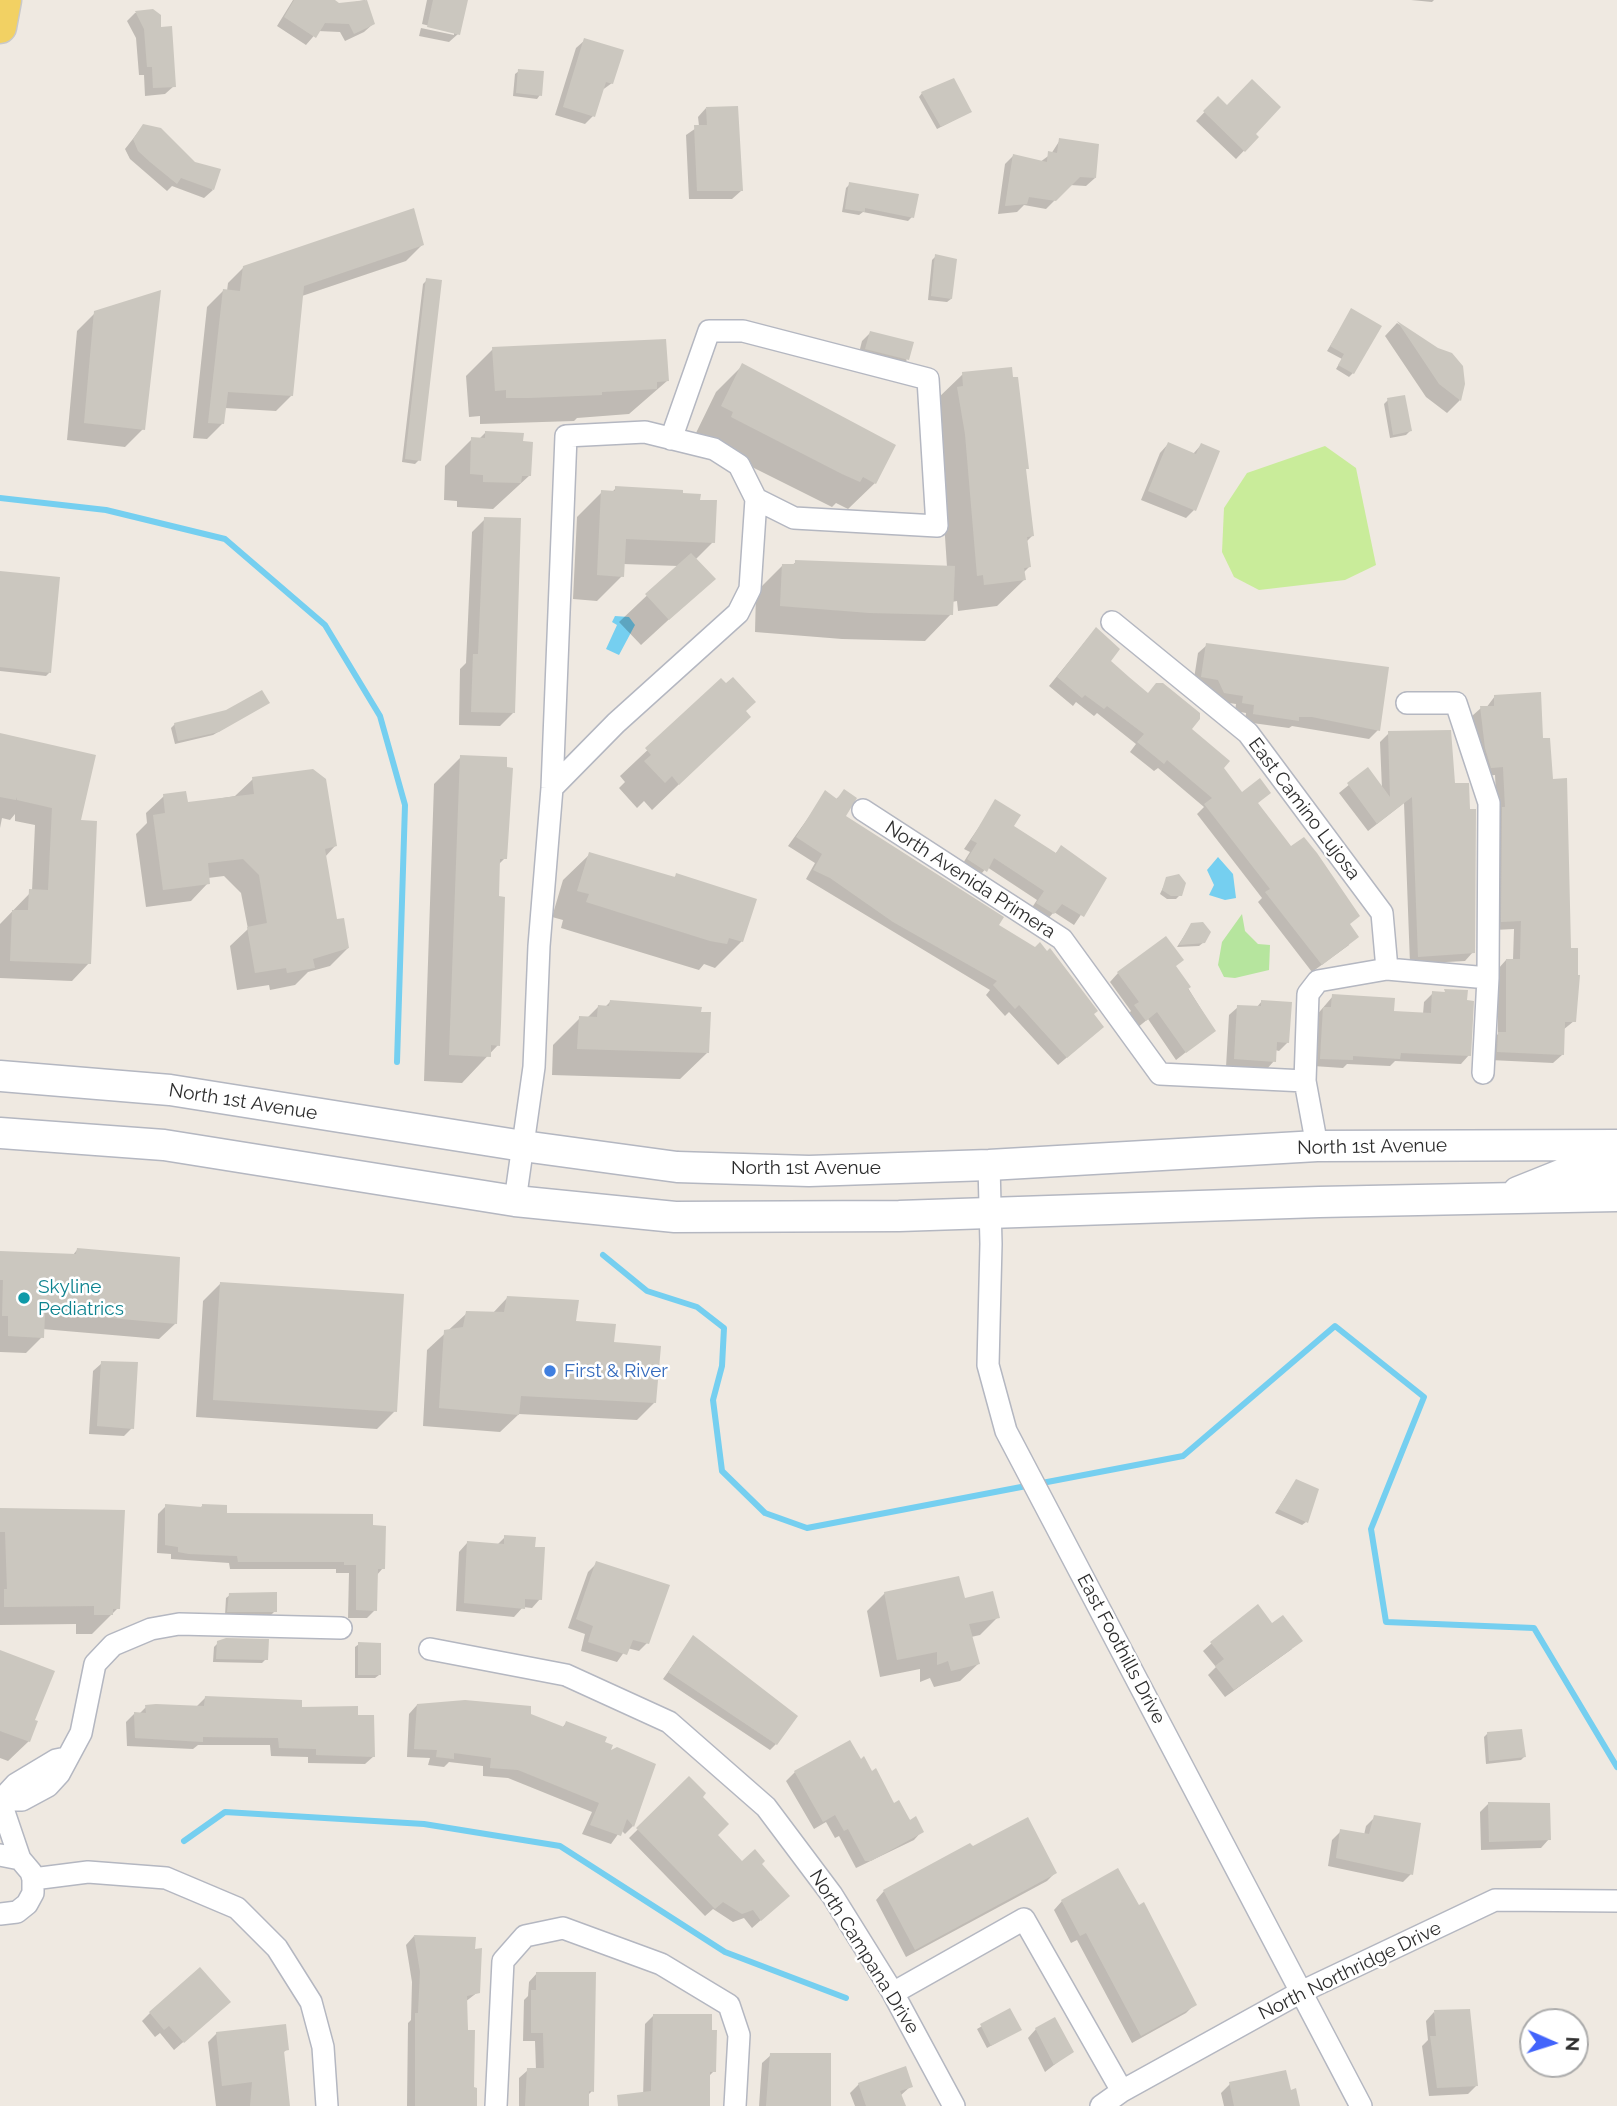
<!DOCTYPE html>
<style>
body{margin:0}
#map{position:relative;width:1617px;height:2106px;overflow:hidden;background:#efe9e1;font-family:Raleway,sans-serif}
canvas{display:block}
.north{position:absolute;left:1519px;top:2008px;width:70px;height:70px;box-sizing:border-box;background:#fff;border:2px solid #ababab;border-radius:50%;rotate:93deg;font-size:19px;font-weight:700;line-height:28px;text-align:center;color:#2e2e2e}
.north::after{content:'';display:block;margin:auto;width:24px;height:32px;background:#4264fb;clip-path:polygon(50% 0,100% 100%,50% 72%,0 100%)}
</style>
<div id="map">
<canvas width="1617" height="2106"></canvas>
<div class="north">N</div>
</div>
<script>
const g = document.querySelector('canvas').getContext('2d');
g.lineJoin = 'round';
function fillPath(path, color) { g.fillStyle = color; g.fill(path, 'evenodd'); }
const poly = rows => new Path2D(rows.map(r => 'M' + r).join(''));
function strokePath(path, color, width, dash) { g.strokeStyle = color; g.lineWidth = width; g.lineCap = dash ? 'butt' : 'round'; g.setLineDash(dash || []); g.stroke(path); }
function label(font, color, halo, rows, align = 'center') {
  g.font = font + ' Raleway,sans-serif'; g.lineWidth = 5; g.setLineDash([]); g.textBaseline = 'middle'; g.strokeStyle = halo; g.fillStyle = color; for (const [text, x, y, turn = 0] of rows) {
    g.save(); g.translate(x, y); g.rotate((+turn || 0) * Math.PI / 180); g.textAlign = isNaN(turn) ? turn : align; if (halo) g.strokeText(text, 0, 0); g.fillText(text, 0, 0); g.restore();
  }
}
const green = poly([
 [1242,914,1245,931,1258,944,1270,945,1269,970,1235,978,1224,977,1218,965,1222,942]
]);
const pitch = poly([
 [1325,446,1356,468,1376,565,1345,580,1259,590,1234,577,1222,552,1224,508,1247,473]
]);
const water = poly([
 [615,616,629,617,635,625,619,655,606,649,617,625,612,622],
 [1218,857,1233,874,1236,898,1225,900,1209,895,1214,885,1207,870]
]);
const shadow = poly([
 [293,0,331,0,339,5,365,0,373,24,364,32,345,41,340,32,318,31,306,45,277,26],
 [427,0,466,0,458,34,449,42,419,36,421,28,454,35,454,32,422,24],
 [1411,0,1434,0,1432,2],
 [152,10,160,29,174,86,165,94,145,96,144,75,139,75,136,38,127,21,135,13],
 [585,40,612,83,601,91,593,116,585,124,555,115,576,48],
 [519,71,540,95,537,99,513,96,515,74],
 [922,93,970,112,937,129,919,97],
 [1218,98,1257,137,1236,159,1196,121],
 [706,108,741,191,732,199,689,199,686,135,699,126,698,117],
 [143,126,213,190,204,198,172,186,167,191,130,159,125,149],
 [1060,140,1095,178,1086,186,1070,185,1046,209,1024,205,1017,212,998,214,1005,164,1013,156,1040,162,1051,154],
 [850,184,912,217,908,221,863,212,859,215,842,212,846,188],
 [422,245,406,261,302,296,292,395,276,411,225,408,223,423,207,439,193,438,207,307,223,291,227,291,228,283,244,267],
 [936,256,951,299,947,302,928,300,932,260],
 [427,280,419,460,415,464,402,462,423,284],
 [1351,311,1353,373,1349,377,1336,369,1342,359,1327,351],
 [95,313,143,429,125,447,67,440,77,331],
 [1397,323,1437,350,1460,400,1447,413,1426,397,1385,336],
 [871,332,907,360,899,368,858,357,862,341],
 [493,349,667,381,629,414,577,418,574,421,480,424,480,416,469,417,466,376],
 [743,365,875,483,848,509,836,503,832,507,706,444,708,439,696,433,716,392],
 [963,374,1027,468,1024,471,1032,536,1026,542,1029,567,1023,573,1024,580,997,606,958,611,957,601,952,602,951,614,925,641,842,639,755,632,756,592,783,565,791,566,796,562,947,567,936,400],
 [1388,400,1410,431,1406,435,1390,438,1384,404],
 [485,433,522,443,530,475,493,509,457,507,457,501,444,500,445,466,472,439,479,439],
 [1168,444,1193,454,1201,445,1194,510,1186,518,1141,500,1160,453],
 [616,488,699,501,713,542,695,560,713,579,641,645,619,622,678,566,623,564,622,576,597,601,573,599,577,517,602,492,611,493],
 [485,519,513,713,500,726,459,725,460,669,466,663,472,532],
 [0,573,50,672,46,676,0,671],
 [1088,638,1108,661,1190,729,1241,794,1269,793,1256,804,1348,925,1349,945,1312,972,1258,902,1262,898,1197,814,1204,807,1158,768,1154,771,1130,752,1136,744,1097,713,1094,716,1076,702,1073,706,1049,686],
 [1207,645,1378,730,1369,739,1292,726,1289,728,1245,722,1246,713,1235,711,1236,704,1215,701,1193,685,1198,653],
 [721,681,744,711,722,743,652,810,644,801,637,808,619,788,625,782,620,776],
 [1495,696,1541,740,1569,949,1574,1021,1563,1030,1562,1055,1553,1063,1490,1060,1490,1042,1498,1034,1498,969,1506,960,1513,960,1514,929,1494,930,1497,814,1495,775,1483,776,1477,758,1472,716,1481,708,1486,708],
 [267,703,213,735,175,744,171,728,175,724],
 [1389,733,1473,952,1465,961,1410,964,1404,803,1368,831,1339,793,1367,770,1382,789,1380,742],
 [0,735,79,822,89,963,72,981,0,978,0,924,32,891,35,825,15,821,15,814,10,820,2,818,0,828],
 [461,757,505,858,498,865,498,1045,462,1083,424,1081,434,784],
 [253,779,335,846,325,857,336,921,348,948,330,966,308,972,295,985,270,990,269,985,237,990,230,946,248,929,241,893,224,876,208,878,208,883,191,901,146,907,136,834,147,823,146,813,164,796,186,804,235,796],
 [844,792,844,817,997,926,1092,1014,1093,1035,1058,1065,1009,1012,1005,1016,986,995,990,990,806,879,815,863,788,846,826,793,835,800],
 [996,802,1012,827,1055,854,1061,847,1105,879,1074,925,1054,912,1045,922,1029,912,1037,900,987,867,977,879,960,868,970,852,964,849],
 [590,854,673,878,677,875,742,941,715,968,704,964,699,970,561,928,563,920,552,917,563,880],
 [1167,879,1180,895,1176,899,1167,899,1160,894],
 [1191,925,1204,942,1199,946,1177,947],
 [1175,967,1214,1030,1176,1060,1148,1019,1137,1028,1127,1015,1131,1011,1110,982,1118,973],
 [1433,993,1469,1055,1461,1064,1395,1061,1390,1066,1347,1064,1343,1068,1313,1066,1315,1017,1333,996,1392,1013,1423,1014,1424,1002],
 [1262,1001,1288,1042,1279,1051,1275,1050,1274,1061,1266,1070,1226,1067,1229,1015,1238,1007,1256,1008],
 [610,1002,707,1053,680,1079,552,1075,553,1045,580,1018,587,1018,598,1007,605,1007],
 [77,1250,176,1323,159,1339,42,1329,42,1337,26,1353,0,1352,0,1253,72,1256],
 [221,1283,395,1411,377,1429,196,1417,203,1301],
 [507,1298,574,1322,612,1344,655,1402,637,1420,519,1414,500,1432,423,1426,427,1350,467,1313,492,1314],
 [102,1363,132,1428,124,1436,89,1434,93,1371],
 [1296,1481,1306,1522,1302,1525,1275,1513],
 [203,1505,225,1515,371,1527,383,1568,376,1576,375,1610,367,1618,348,1618,349,1573,336,1573,336,1569,230,1569,229,1563,171,1559,171,1554,157,1553,158,1514,166,1506,199,1509],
 [0,1509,118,1608,92,1634,76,1634,76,1624,0,1625],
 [505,1537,540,1599,532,1608,523,1607,514,1617,456,1611,459,1552,467,1543,497,1545],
 [597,1563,647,1643,639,1651,627,1648,617,1662,581,1651,585,1634,568,1628,588,1572],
 [885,1593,963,1600,998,1617,980,1635,971,1637,978,1664,960,1681,934,1687,930,1678,920,1682,920,1669,880,1677,867,1611],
 [230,1595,275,1611,271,1615,225,1615,226,1598],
 [693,1637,776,1744,770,1750,663,1679],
 [218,1643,266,1659,262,1663,213,1662,214,1647],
 [1212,1643,1292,1649,1225,1697,1208,1675,1216,1667,1203,1651],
 [359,1644,379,1675,375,1678,355,1678,355,1647],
 [0,1656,33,1721,29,1741,8,1761,0,1758],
 [206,1697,356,1717,374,1756,365,1764,308,1763,308,1757,271,1756,270,1745,198,1745,193,1749,127,1746,126,1722,134,1714,139,1714,146,1707,197,1706],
 [417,1705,529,1715,562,1728,566,1723,603,1743,633,1826,625,1834,621,1830,611,1844,582,1834,592,1812,508,1778,483,1776,483,1766,449,1762,444,1767,428,1765,430,1758,407,1757,409,1714],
 [1488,1733,1525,1756,1521,1760,1486,1764,1484,1737],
 [860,1761,893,1805,922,1831,914,1840,856,1868,839,1836,835,1838,826,1822,814,1829,786,1781,795,1772],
 [689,1779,701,1797,716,1836,742,1863,760,1864,779,1904,752,1928,744,1918,733,1922,713,1909,705,1916,629,1838],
 [1489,1803,1549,1839,1541,1848,1481,1850,1480,1812],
 [1375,1817,1411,1874,1403,1882,1328,1866,1332,1840,1341,1831,1364,1835,1366,1826],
 [1055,1873,1047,1881,906,1957,876,1900,884,1891],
 [1062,1901,1194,2005,1186,2013,1132,2043,1077,1940,1071,1943,1054,1910],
 [414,1936,478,1992,465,2002,475,2106,407,2106,408,2023,411,2020,412,1982,406,1945],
 [537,1973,592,2091,587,2096,587,2106,519,2106,519,2078,528,2070,536,2070,535,2041,523,2041,524,2000,528,1996,529,1982],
 [220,2010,174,2050,160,2033,155,2037,142,2021,150,2013],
 [1010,2010,1019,2030,987,2048,977,2029],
 [1434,2012,1477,2085,1468,2094,1429,2096,1422,2046,1428,2040,1426,2021],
 [653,2016,714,2071,708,2077,708,2106,640,2106,643,2098,645,2024],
 [1036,2029,1072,2051,1045,2072,1028,2038],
 [217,2033,287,2049,282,2054,289,2106,216,2106,208,2042],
 [771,2055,829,2106,759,2106,762,2063],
 [859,2084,911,2086,900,2096,904,2106,855,2106,850,2093],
 [1230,2084,1289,2092,1298,2106,1224,2106,1221,2093]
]);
const stream = poly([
 [0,498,106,510,225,539,325,625,380,716,405,805,397,1062],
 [603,1255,647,1291,697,1307,724,1328,722,1366,713,1400,722,1471,765,1513,807,1528,1183,1456,1335,1326,1424,1397,1371,1529,1386,1622,1534,1628,1617,1767],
 [184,1841,225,1812,424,1824,560,1846,725,1952,846,1998]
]);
const building = poly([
 [294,0,335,0,339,3,367,0,375,24,354,34,349,24,325,23,316,38,284,17],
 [433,0,468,0,460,35,427,27],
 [153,9,161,15,161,27,172,26,176,87,153,88,152,67,147,67,144,29,135,11],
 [584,38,624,50,613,84,606,82,595,117,563,107],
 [518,69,544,71,542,96,516,93],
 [954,78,972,112,941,127,921,92],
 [1252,79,1281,107,1256,134,1259,137,1245,152,1203,111,1218,96,1227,105],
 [738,106,743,191,697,191,694,125,707,125,706,107],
 [143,124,161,128,195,162,221,169,214,190,181,178,177,184,150,162,138,151,133,139],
 [1059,138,1099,144,1096,178,1080,177,1056,201,1029,197,1027,204,1005,206,1013,154,1047,162,1048,151,1057,153],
 [849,182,919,194,914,218,865,208,865,212,845,209],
 [414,208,424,245,304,286,293,396,228,392,224,424,208,423,223,289,240,291,243,266],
 [935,254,957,259,952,299,931,296],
 [426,278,442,280,421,461,405,459],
 [161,290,145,430,84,423,94,311],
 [1351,308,1382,326,1354,374,1338,365,1344,354,1330,346],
 [1397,321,1438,348,1452,353,1463,366,1465,384,1461,401,1439,384],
 [870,331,914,342,909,360,865,349],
 [666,339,669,381,657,382,657,389,602,392,602,395,528,398,506,398,506,390,495,391,492,347],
 [742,363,896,445,876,484,863,477,860,482,842,474,731,417,733,412,721,406],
 [1012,367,1013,377,1018,377,1029,469,1026,469,1034,536,1027,537,1031,567,1024,568,1026,580,984,585,983,575,977,576,965,434,957,387,963,386,962,372],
 [1405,395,1412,431,1393,435,1387,398],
 [485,431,524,433,523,441,533,442,531,476,522,476,521,483,483,482,483,475,470,474,471,437,485,438],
 [1168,442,1196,454,1201,443,1220,451,1196,511,1148,491],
 [615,486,683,490,683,493,701,494,700,500,717,500,715,543,626,539,624,577,597,575,601,490,615,491],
 [484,517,521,518,515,713,471,712,473,654,478,654],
 [691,553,716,579,669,620,645,594],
 [795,560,955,566,953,615,870,613,780,606,782,564,795,564],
 [0,571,60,577,51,673,0,667],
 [1096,627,1120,649,1111,661,1129,677,1148,693,1156,683,1163,683,1200,713,1200,719,1192,729,1230,761,1224,768,1242,792,1260,778,1271,793,1258,803,1291,846,1304,837,1317,853,1360,916,1350,924,1359,937,1322,965,1265,892,1270,889,1204,804,1212,798,1167,760,1164,764,1137,742,1144,734,1107,706,1104,709,1085,695,1082,698,1057,677],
 [1206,643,1389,667,1380,731,1312,717,1299,717,1299,721,1253,714,1254,705,1242,703,1243,696,1224,693,1218,680,1201,677],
 [733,677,756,702,746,711,751,717,679,785,672,776,665,783,644,761,651,755,645,748,721,678,726,683],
 [262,690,270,703,219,732,178,741,174,723,226,710],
 [1541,692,1543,738,1550,738,1553,779,1567,778,1571,948,1578,948,1578,975,1580,975,1576,1022,1565,1022,1564,1055,1497,1052,1498,1032,1506,1032,1506,959,1520,959,1521,921,1501,922,1502,807,1505,807,1503,767,1491,768,1485,748,1480,706,1494,706,1494,695],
 [1451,730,1455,783,1469,783,1470,809,1476,809,1475,953,1418,957,1412,797,1377,824,1347,783,1368,767,1390,797,1388,731],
 [0,733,96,755,81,820,97,821,91,964,10,961,12,910,28,910,29,889,48,890,52,808,17,800,17,797,16,800,0,797],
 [460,755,507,757,507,767,513,768,507,859,500,859,499,896,505,897,501,1023,500,1046,491,1045,491,1057,449,1055],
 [313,769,326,779,337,846,325,849,337,919,344,918,349,948,313,959,315,968,287,973,286,968,255,973,247,927,267,923,259,875,243,859,208,863,210,884,163,890,153,815,165,813,163,794,186,791,188,802,254,794,252,777],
 [844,789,857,798,846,816,1004,917,999,925,1035,947,1040,942,1047,951,1050,948,1098,1011,1094,1014,1104,1027,1067,1058,1019,1005,1015,1009,993,985,997,981,893,922,830,878,813,870,822,854,796,837,825,790,837,799],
 [995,799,1021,815,1014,826,1056,853,1061,845,1107,878,1084,917,1062,904,1054,914,1036,903,1044,891,994,858,987,872,967,859,977,843,971,840],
 [589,852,675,877,676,873,757,899,743,942,729,938,727,944,710,941,586,902,589,894,577,891],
 [1179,874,1186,883,1182,896,1171,896,1162,890,1166,877],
 [1203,922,1211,932,1205,943,1179,945,1191,923],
 [1166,936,1184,960,1176,966,1191,987,1188,989,1216,1031,1186,1053,1157,1012,1146,1021,1134,1005,1139,1002,1117,972],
 [1444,989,1468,990,1467,1000,1474,1001,1471,1056,1401,1053,1400,1059,1353,1056,1353,1060,1320,1059,1323,1007,1331,1007,1332,994,1395,998,1394,1011,1431,1013,1432,991,1445,992],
 [610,1000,702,1007,701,1012,711,1012,709,1053,577,1049,579,1016,597,1017,598,1005,609,1006],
 [1261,1000,1292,1002,1289,1043,1277,1042,1276,1062,1234,1059,1237,1005,1261,1006],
 [77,1248,180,1257,177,1324,45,1312,44,1338,8,1336,8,1316,2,1316,3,1280,0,1280,0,1251,76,1254],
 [220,1282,404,1294,397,1412,213,1400],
 [507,1296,579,1300,576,1321,616,1324,614,1342,661,1346,656,1403,521,1396,519,1415,439,1408,444,1330,463,1327,466,1311,504,1312],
 [101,1361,138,1362,134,1429,97,1426],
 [1296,1479,1319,1489,1308,1523,1278,1509],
 [165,1504,202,1507,202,1504,227,1505,227,1513,373,1514,373,1525,386,1526,385,1569,378,1569,377,1611,356,1610,356,1565,344,1565,344,1562,238,1562,237,1556,189,1554,178,1552,178,1547,165,1545],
 [0,1508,125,1510,120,1609,113,1609,113,1615,94,1615,94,1606,4,1607,4,1589,7,1589,5,1532,0,1532],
 [504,1535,536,1537,535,1547,545,1547,542,1600,525,1599,525,1609,464,1603,467,1541,504,1544],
 [596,1561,670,1585,649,1644,633,1640,627,1655,588,1642,593,1626,576,1619],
 [959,1576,965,1598,993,1591,1000,1618,969,1624,980,1664,951,1671,948,1661,937,1665,937,1652,897,1660,884,1592],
 [277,1592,277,1612,227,1612,229,1593],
 [1258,1604,1272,1623,1283,1615,1303,1641,1234,1690,1215,1666,1224,1659,1210,1642],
 [693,1635,798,1716,777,1745,668,1672],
 [226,1638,269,1639,268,1660,216,1659,217,1641],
 [358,1642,381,1643,381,1675,358,1675],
 [0,1650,55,1671,35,1720,38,1721,30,1742,0,1731],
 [205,1696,302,1700,302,1707,358,1706,358,1715,374,1715,375,1757,316,1755,316,1749,279,1748,278,1738,203,1737,203,1742,135,1738,134,1712,146,1713,145,1705,156,1704,204,1706],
 [465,1700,531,1706,531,1714,564,1727,566,1721,607,1737,605,1742,613,1745,611,1750,617,1747,656,1764,634,1827,627,1819,621,1836,590,1825,599,1803,518,1770,490,1768,491,1758,454,1753,454,1759,436,1757,437,1750,414,1749,417,1704],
 [1522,1729,1526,1757,1489,1761,1487,1732],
 [850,1740,861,1759,864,1756,872,1771,876,1768,894,1803,899,1800,910,1820,916,1816,924,1832,871,1861,865,1861,848,1829,844,1831,835,1815,823,1822,794,1771],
 [689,1776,706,1793,703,1797,729,1824,718,1835,742,1861,755,1849,765,1861,762,1864,790,1896,761,1921,753,1910,742,1914,723,1902,715,1909,636,1828],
 [1488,1802,1550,1803,1551,1840,1489,1842],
 [1374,1815,1421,1823,1413,1875,1336,1858,1340,1829,1369,1834],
 [1028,1817,1057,1873,915,1950,883,1890,970,1843,973,1846],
 [1118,1868,1139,1905,1144,1902,1197,2005,1141,2036,1086,1933,1080,1936,1061,1900],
 [414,1935,476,1937,475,1949,482,1948,480,1993,467,1996,468,2030,475,2030,474,2087,477,2088,477,2106,415,2106,415,2013,418,2013,420,1972],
 [200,1967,231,2002,184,2043,169,2026,164,2030,149,2012],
 [536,1972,596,1972,594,2092,589,2091,589,2106,525,2106,527,2068,544,2068,543,2033,531,2033,531,1990,536,1990],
 [1010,2008,1022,2030,991,2046,980,2024],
 [1470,2009,1478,2086,1437,2088,1430,2036,1436,2036,1434,2010],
 [653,2014,712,2014,712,2030,717,2030,716,2072,710,2072,710,2106,618,2106,617,2095,651,2091],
 [1055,2017,1074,2052,1054,2065,1035,2028],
 [286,2024,289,2050,284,2051,290,2106,250,2106,252,2082,222,2086,216,2032],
 [770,2053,831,2053,831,2106,766,2106],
 [906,2066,913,2087,900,2091,906,2106,866,2106,858,2083],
 [1286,2070,1291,2090,1296,2088,1300,2106,1234,2106,1229,2082]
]);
const street = poly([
 [671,439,709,331,743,331,928,379,937,526,794,518,756,499],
 [1112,622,1248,733,1382,913,1387,969],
 [1407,703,1456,703,1489,803,1488,978,1483,1073],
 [863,810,1062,939,1160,1074,1305,1081],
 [1317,1146,1305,1081,1308,994,1318,981,1387,969,1488,978],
 [989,1165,991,1244,988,1365,1006,1431,1361,2106],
 [515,1201,534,1067,539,946,552,788,566,436,645,432,714,449,739,465,756,499,750,589,738,613,616,723,552,788],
 [430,1649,566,1675,669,1722,766,1807,832,1895,893,1993,954,2106],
 [66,1758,56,1760,16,1784,1,1800,22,1800,48,1786,59,1774,81,1733,95,1664,113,1645,151,1629,179,1624,341,1628],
 [0,1800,20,1859],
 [0,1855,20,1859,31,1872,33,1879,33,1893,27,1904,17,1912,0,1914],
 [33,1879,88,1872,166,1878,237,1908,277,1948,311,2002,323,2047,327,2106],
 [893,1993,1024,1919,1122,2091],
 [496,2106,503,1961,525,1936,563,1928,661,1964,729,2005,739,2035,735,2106],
 [1101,2106,1122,2091,1301,1992,1495,1900,1617,1901]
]);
const secondary = poly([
 [0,1076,170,1090,523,1146,677,1167,809,1171,989,1165,1317,1146,1617,1145],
 [0,1133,164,1145,515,1201,675,1217,899,1216,1319,1202,1617,1196],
 [1518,1192,1578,1168,1617,1170]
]);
const primary = poly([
 [0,27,5,0]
]);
const markers = [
 [24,1298,7,"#0f9aa8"],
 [550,1371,7,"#3f7fe0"]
];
const streetNames = [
 ["East Camino Lujosa",1304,809,53],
 ["North Avenida Primera",970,880,33],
 ["North 1st Avenue",243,1102,9],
 ["North 1st Avenue",1372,1147,-1],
 ["North 1st Avenue",806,1168],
 ["East Foothills Drive",1121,1649,62],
 ["North Campana Drive",864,1952,58],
 ["North Northridge Drive",1350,1971,-26]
];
const cultureNames = [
 ["Skyline",38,1287],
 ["Pediatrics",38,1309]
];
const shopNames = [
 ["First & River",564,1371]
];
fillPath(green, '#b6e59e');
fillPath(pitch, '#c9ec9a');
fillPath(water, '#75cff0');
fillPath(shadow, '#0003');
strokePath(stream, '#75cff0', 6);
fillPath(building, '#cbc7bf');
strokePath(street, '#b4b7c1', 24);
strokePath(secondary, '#b4b7c1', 33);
strokePath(primary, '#c9c9c9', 35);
strokePath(street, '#fff', 21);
strokePath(secondary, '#fff', 30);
strokePath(primary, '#f2d163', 32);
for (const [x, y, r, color] of markers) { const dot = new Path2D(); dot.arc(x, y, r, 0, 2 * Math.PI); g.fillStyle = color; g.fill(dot); strokePath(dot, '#fff', 2.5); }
label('19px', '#2e2e2e', '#fff', streetNames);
label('19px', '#0d838f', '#fff', cultureNames, 'left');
label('19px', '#366cbe', '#fff', shopNames, 'left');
</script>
